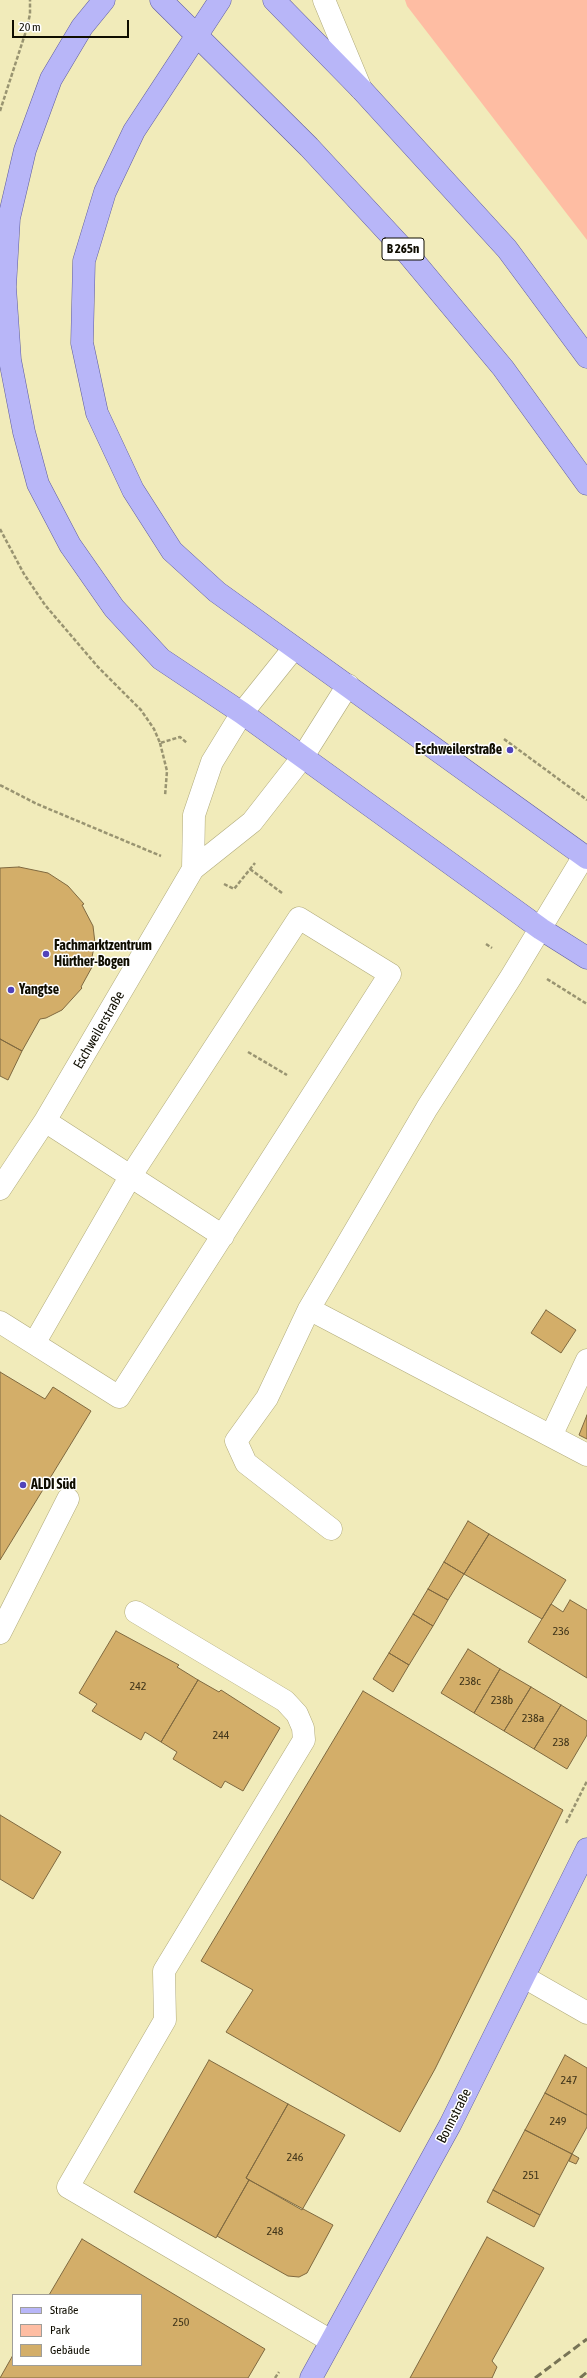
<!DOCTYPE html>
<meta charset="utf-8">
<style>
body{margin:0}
#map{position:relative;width:587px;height:2378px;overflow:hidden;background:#f1ebba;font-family:"Asap Condensed",sans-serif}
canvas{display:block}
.legend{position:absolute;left:12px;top:2294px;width:130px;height:72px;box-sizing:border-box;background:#fff;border:1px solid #9f9e99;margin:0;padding:5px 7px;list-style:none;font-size:12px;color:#0f0d00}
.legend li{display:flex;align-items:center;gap:8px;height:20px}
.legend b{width:20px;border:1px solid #9f9e99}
.scale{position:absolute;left:12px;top:20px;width:117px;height:18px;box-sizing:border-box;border:2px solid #0f0d00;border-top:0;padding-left:5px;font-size:12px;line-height:14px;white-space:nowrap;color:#0f0d00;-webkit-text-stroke:3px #fff;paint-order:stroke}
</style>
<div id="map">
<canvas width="587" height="2378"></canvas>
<ul class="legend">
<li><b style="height:5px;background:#b8b6f8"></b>Straße</li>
<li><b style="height:11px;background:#febda3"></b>Park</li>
<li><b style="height:11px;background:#d3ae69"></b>Gebäude</li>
</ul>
<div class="scale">20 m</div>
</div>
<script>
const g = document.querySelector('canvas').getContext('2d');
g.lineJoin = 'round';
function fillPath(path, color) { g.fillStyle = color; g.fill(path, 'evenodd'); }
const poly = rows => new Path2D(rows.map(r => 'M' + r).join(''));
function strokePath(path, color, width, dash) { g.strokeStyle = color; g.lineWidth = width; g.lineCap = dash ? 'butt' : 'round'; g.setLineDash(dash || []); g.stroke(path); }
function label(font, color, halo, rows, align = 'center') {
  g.font = font + ' "Asap Condensed",sans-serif'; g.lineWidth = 3; g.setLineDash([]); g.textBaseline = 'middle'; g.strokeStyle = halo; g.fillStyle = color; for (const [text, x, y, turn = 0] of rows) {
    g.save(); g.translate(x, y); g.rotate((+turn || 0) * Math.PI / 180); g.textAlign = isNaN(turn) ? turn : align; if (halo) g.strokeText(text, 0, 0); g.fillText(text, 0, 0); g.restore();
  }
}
const green = poly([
 [405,0,587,0,587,240,407,6]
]);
const building = poly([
 [19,867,48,873,68,886,84,904,82,905,93,926,95,943,90,966,92,967,81,987,82,988,62,1010,46,1018,40,1019,22,1051,0,1039,0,868,19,867],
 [0,1039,22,1051,8,1080,0,1076,0,1039],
 [546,1310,576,1330,561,1353,531,1333,546,1310],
 [0,1372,45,1399,53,1387,91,1411,0,1560,0,1372],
 [587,1415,587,1439,579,1435,587,1415],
 [468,1521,489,1534,464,1574,444,1562,468,1521],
 [489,1534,566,1580,542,1619,464,1574,489,1534],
 [444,1562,464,1574,448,1600,428,1589,444,1562],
 [428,1589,448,1600,433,1626,413,1614,428,1589],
 [570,1600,587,1610,587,1678,528,1642,551,1604,563,1612,570,1600],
 [413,1614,433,1626,409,1665,389,1653,413,1614],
 [116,1631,179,1665,177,1667,198,1680,161,1742,145,1732,141,1740,92,1711,97,1704,79,1693,116,1631],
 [468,1649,500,1669,474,1713,441,1693,468,1649],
 [389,1653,409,1665,393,1692,373,1679,389,1653],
 [500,1669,531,1687,504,1731,474,1713,500,1669],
 [198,1680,219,1692,221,1690,280,1728,243,1791,225,1781,221,1788,173,1759,177,1752,161,1742,198,1680],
 [531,1687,561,1705,534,1749,504,1731,531,1687],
 [363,1691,563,1810,435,2069,400,2132,226,2032,253,1990,201,1961,363,1691],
 [561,1705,587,1721,587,1735,567,1769,534,1749,561,1705],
 [0,1815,61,1852,33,1899,0,1879,0,1815],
 [565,2055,587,2068,587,2115,545,2093,565,2055],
 [209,2060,288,2104,246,2178,249,2180,216,2238,134,2192,209,2060],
 [545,2093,587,2115,587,2127,572,2154,525,2130,545,2093],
 [288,2104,345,2135,302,2210,246,2178,288,2104],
 [525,2130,572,2154,540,2215,493,2190,525,2130],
 [572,2154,579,2158,576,2164,569,2161,572,2154],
 [249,2180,333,2225,307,2273,299,2277,288,2276,217,2236,249,2180],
 [493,2190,540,2215,534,2227,487,2202,493,2190],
 [487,2237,544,2268,492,2361,497,2367,492,2378,410,2378,487,2237],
 [82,2239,265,2349,248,2378,0,2378,13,2355,13,2365,141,2365,141,2295,49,2295,82,2239]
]);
const path = poly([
 [0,111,27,28,30,14,30,0],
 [0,529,24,574,45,605,98,667,141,710,154,729,160,743,180,737,187,743],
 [504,739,587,800],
 [160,743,167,771,165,796],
 [0,785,37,804,161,856],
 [250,869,282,893],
 [224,884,234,889,255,863],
 [486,944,492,948],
 [547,979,587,1004],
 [248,1052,287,1075],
 [566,1823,587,1781],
 [275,2378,279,2372]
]);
const minor = poly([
 [324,0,361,89],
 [193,869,194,815,212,762,242,713,294,648],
 [45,1121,223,1236],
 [0,1189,45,1121,193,869,252,822,302,758,348,685],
 [309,1309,427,1108,511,977,584,856],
 [0,1322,119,1397,390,974,299,918,130,1177,35,1342],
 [551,1436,587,1360],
 [331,1529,246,1463,236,1441,267,1398,309,1309,587,1455],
 [136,1612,285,1701,297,1714,303,1728,304,1740,164,1971,165,2020,68,2187,331,2341],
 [0,1633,68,1499],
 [524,1977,587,2013]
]);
const major = poly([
 [104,0,82,27,51,79,25,150,9,218,5,287,10,360,24,432,38,484,70,545,114,608,161,659,242,713,541,929,587,958],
 [161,0,309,147,408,254,503,368,587,484],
 [220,0,134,131,105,192,84,261,82,343,97,413,133,490,172,551,217,592,587,858],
 [274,0,362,90,507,249,587,357],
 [311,2378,450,2125,587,1849]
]);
const rail = poly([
 [535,2378,587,2339],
 [580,2378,587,2372]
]);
const markers = [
 [510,750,4,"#5143ba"],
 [46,954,4,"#5143ba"],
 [11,990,4,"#5143ba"],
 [23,1485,4,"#5143ba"]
];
const numberNames = [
 ["236",561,1631],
 ["238c",470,1681],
 ["242",138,1686],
 ["238b",502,1700],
 ["238a",533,1718],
 ["244",221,1735],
 ["238",561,1742],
 ["247",569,2080],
 ["249",558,2121],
 ["246",295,2157],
 ["251",531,2175],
 ["248",275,2231],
 ["250",181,2322]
];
const shields = [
 [403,249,42]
];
const shieldNames = [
 ["B 265n",403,249]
];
const poiNames = [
 ["Eschweilerstraße",502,750,"right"],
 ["Fachmarktzentrum",54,946],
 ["Hürther-Bogen",54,962],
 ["Yangtse",19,990],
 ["ALDI Süd",31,1485]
];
const streetNames = [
 ["Eschweilerstraße",99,1030,-60],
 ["Bonnstraße",454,2116,-63]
];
fillPath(green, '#febda3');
fillPath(building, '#d3ae69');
strokePath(building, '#7f6940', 1);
strokePath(minor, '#b0aa7b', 23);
strokePath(major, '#5e5c9f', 23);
strokePath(path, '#999471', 2.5, [4, 2]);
strokePath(minor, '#fff', 22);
strokePath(major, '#b8b6f8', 22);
strokePath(rail, '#777355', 3, [8, 4]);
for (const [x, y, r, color] of markers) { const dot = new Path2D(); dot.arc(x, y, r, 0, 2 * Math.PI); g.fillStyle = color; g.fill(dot); strokePath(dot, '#fff', 1.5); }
label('12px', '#40351a', null, numberNames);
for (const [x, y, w] of shields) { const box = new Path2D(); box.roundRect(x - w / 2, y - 11, w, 22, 3); g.fillStyle = '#fff'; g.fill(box); strokePath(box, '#0f0d00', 1); }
label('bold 13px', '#0f0d00', null, shieldNames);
label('bold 14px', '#0f0d00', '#fff', poiNames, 'left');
label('14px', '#0f0d00', '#fff', streetNames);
</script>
